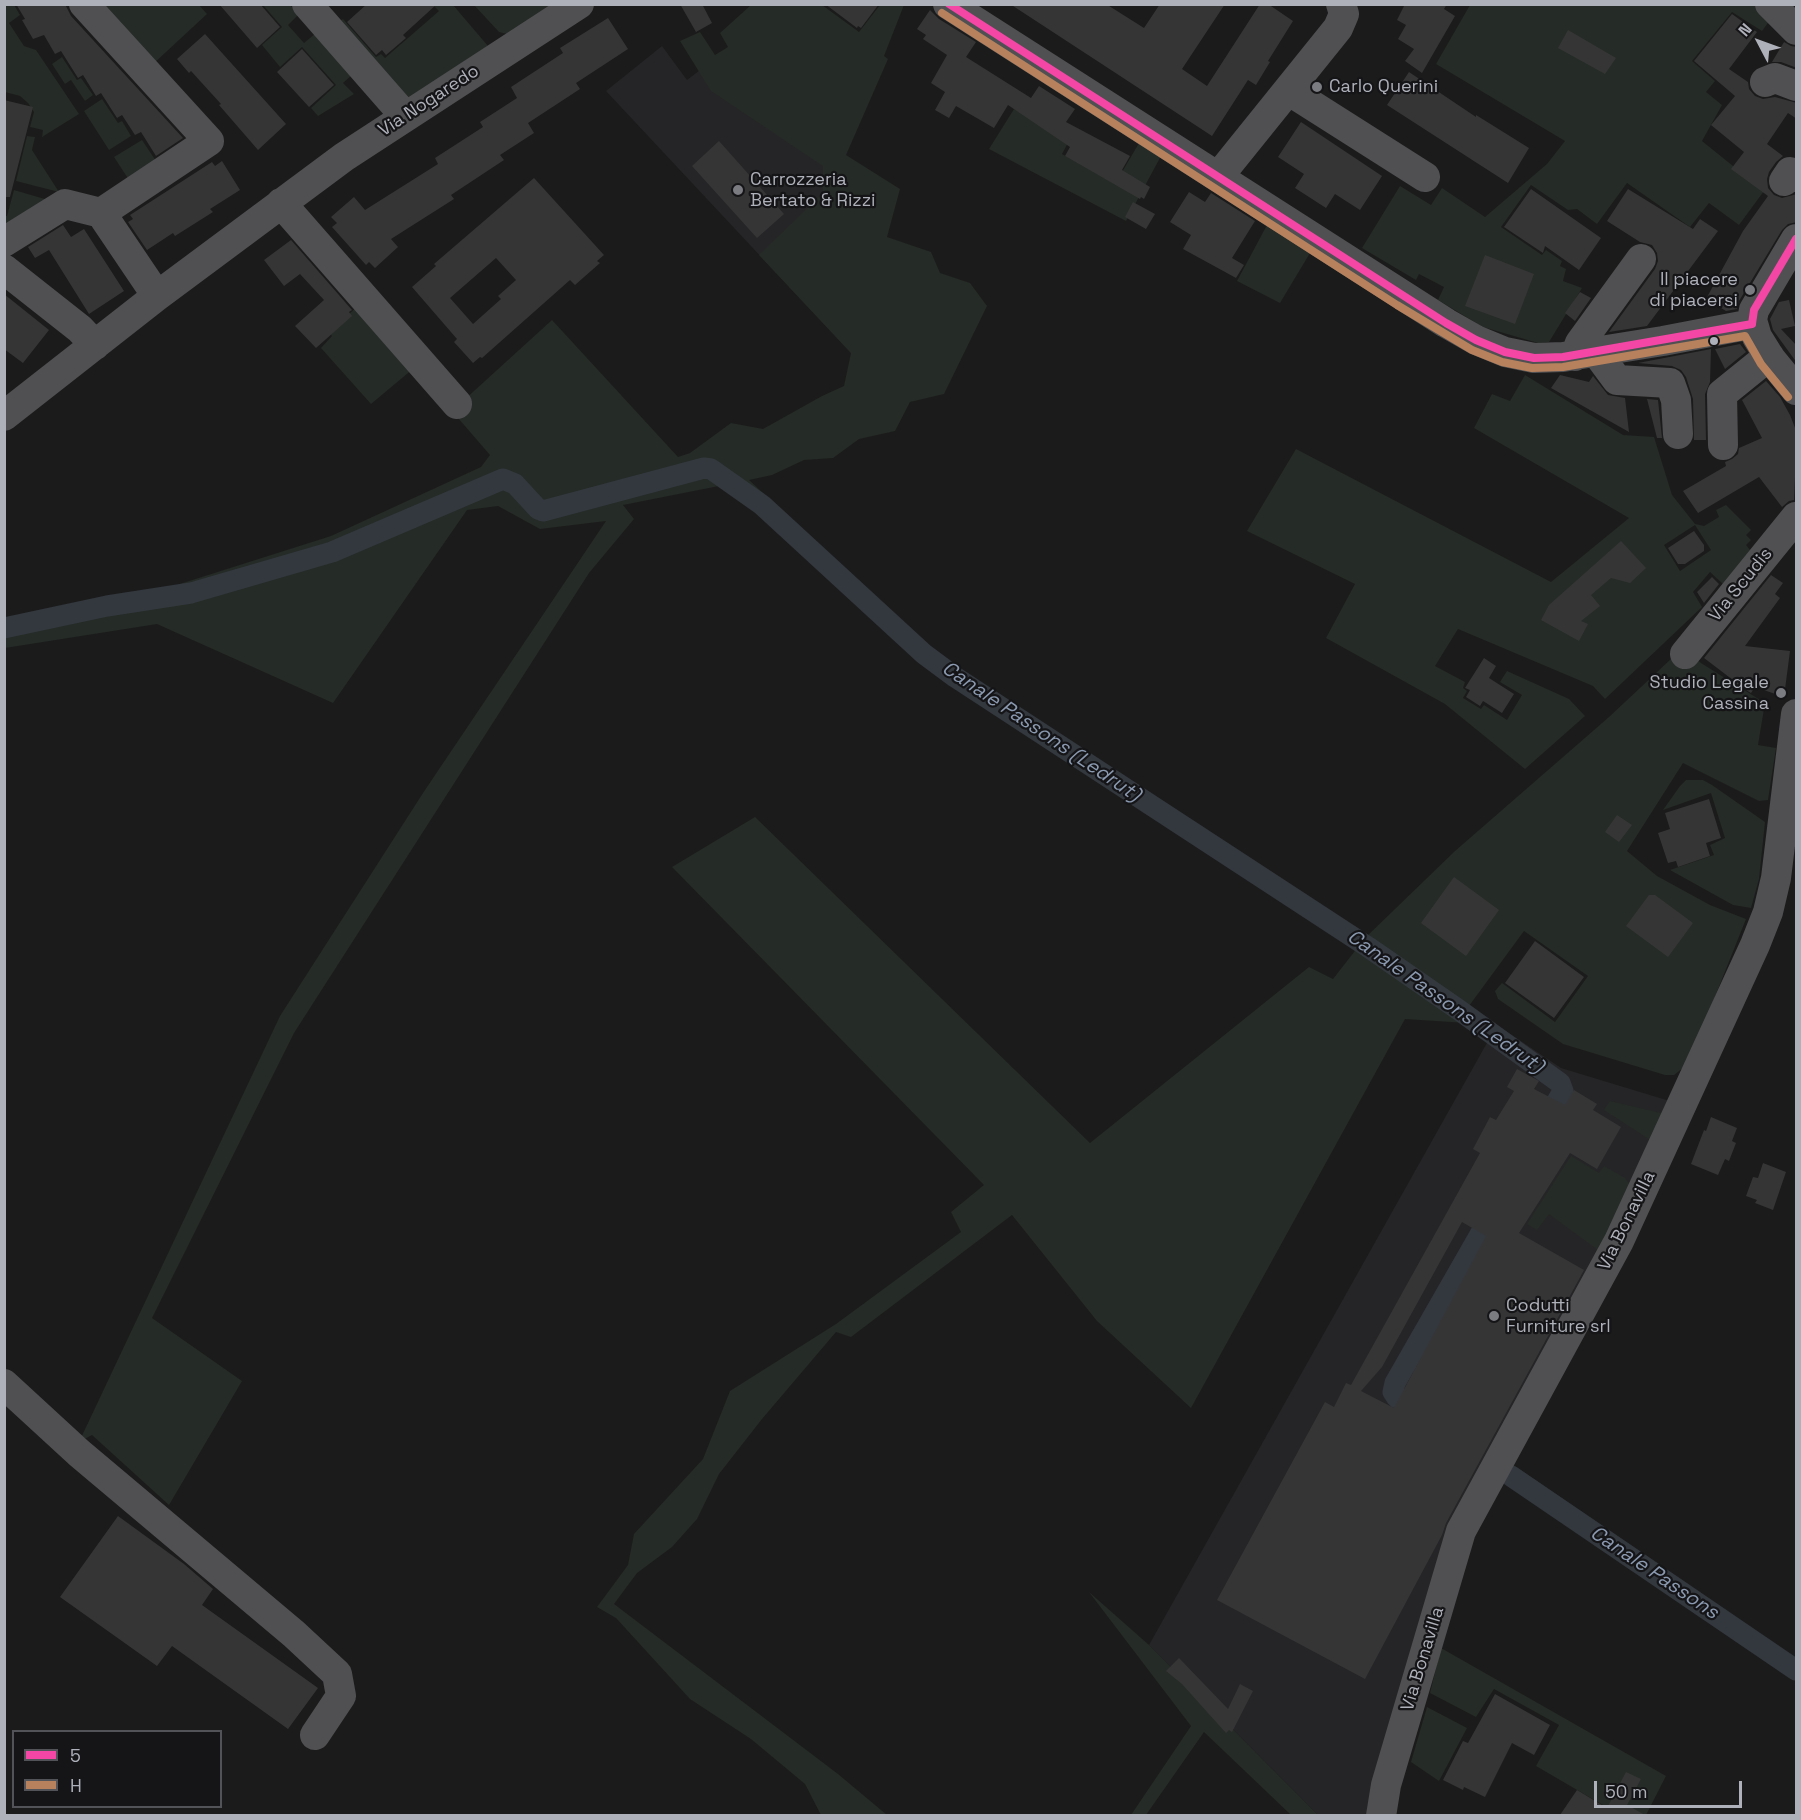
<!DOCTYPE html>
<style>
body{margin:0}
#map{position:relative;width:1801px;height:1820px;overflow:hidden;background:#1b1b1b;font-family:"Space Grotesk",sans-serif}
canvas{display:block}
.frame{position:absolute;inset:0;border:6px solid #aeb0ba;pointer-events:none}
.legend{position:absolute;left:12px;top:1730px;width:210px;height:78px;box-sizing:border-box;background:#151517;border:2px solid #525358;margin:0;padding:8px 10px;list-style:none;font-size:18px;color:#aeb0ba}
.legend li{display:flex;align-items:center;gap:12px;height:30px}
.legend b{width:30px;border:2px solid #525358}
.north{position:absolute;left:1729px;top:12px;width:60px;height:60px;-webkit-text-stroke:4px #151517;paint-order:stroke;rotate:311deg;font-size:16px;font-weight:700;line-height:24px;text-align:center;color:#aeb0ba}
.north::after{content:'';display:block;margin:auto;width:21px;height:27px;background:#aeb0ba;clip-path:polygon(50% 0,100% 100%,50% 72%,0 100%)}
.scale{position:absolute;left:1594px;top:1781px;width:148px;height:27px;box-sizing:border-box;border:3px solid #aeb0ba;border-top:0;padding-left:8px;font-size:18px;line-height:21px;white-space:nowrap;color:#aeb0ba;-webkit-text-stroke:4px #151517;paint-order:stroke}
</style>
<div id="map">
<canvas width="1801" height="1820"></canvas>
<div class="frame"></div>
<ul class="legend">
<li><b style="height:8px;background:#f346a5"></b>5</li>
<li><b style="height:8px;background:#b6815c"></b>H</li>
</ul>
<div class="north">N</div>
<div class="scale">50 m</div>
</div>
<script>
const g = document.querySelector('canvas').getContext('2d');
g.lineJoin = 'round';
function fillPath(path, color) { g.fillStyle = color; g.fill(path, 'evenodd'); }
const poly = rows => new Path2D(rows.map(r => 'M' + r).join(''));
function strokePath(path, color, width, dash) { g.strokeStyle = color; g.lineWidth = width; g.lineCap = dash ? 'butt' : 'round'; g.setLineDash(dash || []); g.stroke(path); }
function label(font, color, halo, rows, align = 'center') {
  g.font = font + ' "Space Grotesk",sans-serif'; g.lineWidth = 4.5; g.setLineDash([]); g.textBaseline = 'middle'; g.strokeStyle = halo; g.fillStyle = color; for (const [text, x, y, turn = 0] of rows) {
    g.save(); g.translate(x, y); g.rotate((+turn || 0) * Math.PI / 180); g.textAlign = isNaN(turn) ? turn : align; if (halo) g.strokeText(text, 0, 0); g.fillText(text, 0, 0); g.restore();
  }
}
const built = poly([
 [662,46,687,80,700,70,707,83,885,194,851,353,606,91],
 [1497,1025,1561,1068,1673,1102,1627,1208,1456,1523,1373,1815,1318,1815,1149,1645]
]);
const green = poly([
 [776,4,822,5,859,32,880,5,904,5,884,56,888,59,846,155,900,189,887,237,931,252,940,273,970,283,987,306,944,394,910,402,895,431,859,439,833,458,804,460,772,475,749,480,922,640,961,673,1365,938,1455,851,1609,717,1672,658,1694,657,1701,663,1765,703,1758,745,1776,748,1768,800,1759,801,1683,763,1627,851,1657,876,1710,905,1746,919,1688,1064,1674,1075,1665,1075,1563,1044,1498,999,1495,991,1502,983,1555,1022,1588,976,1524,931,1469,1006,1497,1025,1405,1019,1191,1408,1097,1321,1012,1215,851,1337,836,1332,762,1419,719,1474,697,1519,672,1547,637,1573,614,1604,838,1774,887,1815,821,1815,805,1784,751,1739,690,1699,616,1618,597,1607,628,1565,634,1534,703,1459,730,1391,836,1324,961,1232,951,1212,984,1185,672,867,755,817,1090,1143,1309,967,1333,979,1358,947,953,685,755,505,724,485,623,505,634,519,589,573,294,1033,152,1318,242,1381,169,1505,92,1435,79,1442,280,1016,423,793,606,521,540,529,498,506,467,510,333,703,157,624,5,648,5,620,139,591,164,589,331,536,481,467,490,455,452,411,552,320,678,457,690,453,731,423,763,429,822,396,844,386,851,353,759,255,823,193,823,166,711,91,680,41,700,32,715,55,728,47,720,33,751,5,771,5,773,6],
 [1767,4,1776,12,1762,31,1732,12,1692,61,1715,81,1706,92,1722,105,1702,141,1764,191,1739,225,1709,203,1690,227,1627,183,1597,224,1577,209,1568,210,1531,185,1501,227,1542,255,1546,250,1562,261,1560,266,1566,269,1563,281,1582,288,1549,342,1538,343,1483,327,1438,300,1444,287,1419,274,1416,280,1362,248,1400,186,1431,205,1442,188,1485,217,1547,164,1565,141,1436,64,1470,5],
 [4,5,14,5,20,15,9,23,24,46,36,50,79,114,42,137,43,130,30,127,34,112,28,103,20,96,5,92],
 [95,5,199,5,207,14,152,65],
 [263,5,290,5,299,14,288,25,304,43,316,33,353,74,343,83,354,94,318,116,311,108,336,85,302,47,280,67,262,45,282,27],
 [433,5,453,5,488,46,406,100,338,22,343,19,376,57,381,54,385,58,439,11],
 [474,5,552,5,507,34,499,32],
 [62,57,77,80,81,78,93,95,85,101,71,80,65,84,52,64],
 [102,99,118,123,122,121,131,136,109,150,84,111],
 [1014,109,1070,139,1062,154,1115,184,1139,143,1161,156,1126,221,989,149],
 [27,136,35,137,32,150,59,192,16,181],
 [142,140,156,161,131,183,114,157],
 [14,190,55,202,5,225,4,216,7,216],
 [1267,225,1310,253,1280,303,1237,281],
 [359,305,414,368,371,404,321,348,332,336,325,328,340,322],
 [1525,375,1623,435,1654,437,1672,495,1695,524,1704,526,1719,517,1716,510,1726,505,1751,530,1746,535,1751,540,1746,545,1754,555,1725,586,1710,572,1693,592,1702,607,1605,699,1593,686,1458,629,1435,666,1465,682,1463,688,1467,691,1463,698,1481,709,1484,705,1507,720,1522,695,1500,682,1507,671,1569,699,1585,716,1525,769,1445,704,1326,638,1355,584,1247,531,1296,449,1551,582,1629,518,1474,428,1492,394,1510,401],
 [1695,525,1711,550,1680,571,1664,545],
 [1686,780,1703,780,1712,785,1765,822,1759,879,1751,908,1733,905,1670,870,1714,855,1710,845,1725,838,1711,793,1663,810,1680,786],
 [1610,1101,1661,1113,1664,1116,1655,1143,1604,1110],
 [1571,1156,1599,1173,1604,1166,1625,1178,1632,1188,1602,1253,1549,1214,1537,1230,1527,1224],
 [1512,1464,1796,1658,1796,1676,1504,1478],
 [1089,1592,1149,1645,1318,1815,1291,1815,1204,1732,1146,1815,1131,1815,1191,1726],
 [1441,1648,1666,1776,1646,1815,1620,1815,1536,1766,1559,1725,1494,1689,1476,1717,1430,1693],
 [1427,1707,1467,1728,1439,1781,1411,1762]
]);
const canal = poly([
 [4,628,107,606,191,593,332,552,503,479,515,484,538,509,543,511,704,468,711,469,762,505,924,654,955,677,1368,947,1459,1010,1560,1083,1563,1091,1543,1126],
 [1397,1398,1393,1392,1395,1383,1494,1210],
 [1511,1476,1796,1670]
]);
const building = poly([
 [16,4,65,4,71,16,183,138,156,156,141,132,135,135,122,115,117,118,101,93,96,96,83,75,78,78,61,51,55,54,44,35,33,39,22,20,25,19],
 [219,4,260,4,280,27,257,48],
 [367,4,437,4,403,35,406,38,386,55,382,50,376,55,347,22],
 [680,4,702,4,712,23,696,32],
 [825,4,879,4,861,28,858,26,857,28],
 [1010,4,1106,4,1144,28,1160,4,1225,4,1182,69,1207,86,1260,4,1268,4,1293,21,1268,61,1270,62,1256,85,1248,80,1212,136],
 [1405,4,1447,4,1444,9,1455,16,1422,73,1405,61,1414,49,1398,39,1406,25,1397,20],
 [930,10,939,19,976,42,966,57,1031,98,1039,86,1075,109,1066,122,1130,156,1122,170,1150,187,1144,199,1141,197,1140,199,1065,156,1070,147,1008,105,994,128,956,106,949,118,935,110,945,92,931,83,947,55,923,39,926,35,917,29],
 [1732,14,1757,32,1729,69,1748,82,1749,89,1755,96,1763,99,1775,97,1797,103,1797,119,1788,113,1767,144,1783,156,1776,162,1769,172,1767,179,1768,188,1774,195,1782,198,1797,194,1797,222,1788,224,1782,230,1739,301,1737,309,1726,311,1706,299,1743,231,1768,196,1731,169,1744,152,1711,125,1735,96,1694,61],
 [608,18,628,49,576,83,580,89,528,123,534,133,500,155,504,160,451,195,454,199,391,239,398,247,375,268,369,262,366,265,332,227,337,223,331,217,354,197,365,210,438,164,435,158,483,127,480,122,517,98,511,87,563,53,560,48],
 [1568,30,1616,58,1605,74,1558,48],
 [205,34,286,124,258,150,219,105,221,104,191,71,189,73,177,59],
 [1784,42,1791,46,1797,47,1797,68,1781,62,1772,62],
 [302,49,334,85,309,107,277,72],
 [1409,72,1476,117,1476,115,1529,148,1508,183,1387,105],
 [4,100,33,107,10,197,4,197],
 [1301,122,1382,176,1360,210,1335,194,1326,208,1295,188,1304,174,1278,157],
 [719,141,784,214,757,238,692,166],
 [222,161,240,190,210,209,213,212,175,236,173,233,147,250,128,222,133,219,130,215,212,162,215,166],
 [534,178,604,255,597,261,600,263,575,285,570,280,482,358,480,357,473,363,454,342,457,339,412,287,436,266,434,264],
 [496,258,516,280,498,296,501,299,473,324,450,298],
 [1531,189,1601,238,1579,270,1545,246,1543,253,1504,227],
 [1628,189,1693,229,1700,219,1718,231,1647,326,1609,332,1655,269,1658,261,1657,253,1652,245,1640,242,1607,221],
 [1189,192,1205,202,1211,193,1255,221,1232,258,1244,265,1236,278,1183,249,1191,235,1170,222],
 [1133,202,1155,214,1146,229,1125,217],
 [63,225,71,237,84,229,124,291,89,314,49,250,35,258,28,247],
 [291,240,352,310,349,312,352,316,316,348,295,326,324,300,300,274,284,286,264,260],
 [1485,255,1534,274,1515,324,1465,306],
 [1580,292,1591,298,1575,321,1565,313],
 [4,294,49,330,23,363,4,349],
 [1789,300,1795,326,1781,329,1797,346,1797,363,1773,330,1770,319,1779,302],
 [1740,344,1746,352,1725,369,1715,349],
 [1711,349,1710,382,1705,394,1706,440,1694,440,1693,399,1686,377,1681,370,1672,366,1638,363],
 [1560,375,1589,382,1593,376,1608,395,1625,398,1629,432,1551,388],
 [1766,381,1780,397,1790,415,1797,433,1794,500,1789,501,1782,507,1759,477,1698,513,1683,491,1726,466,1725,462,1732,459,1738,454,1739,448,1762,438,1742,400],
 [1647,399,1658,400,1662,438,1657,438],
 [1694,531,1704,545,1704,551,1685,564,1678,564,1668,548],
 [1621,541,1646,568,1630,583,1611,578,1591,595,1600,606,1581,621,1588,624,1579,641,1541,620,1549,605],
 [1771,575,1783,583,1775,594,1780,598,1745,646,1790,651,1784,697,1755,687,1751,693,1728,679,1729,677,1704,658],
 [1712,577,1719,584,1704,603,1697,592],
 [1484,658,1496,666,1489,678,1514,694,1502,713,1483,701,1480,706,1466,697,1470,690,1465,688],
 [1709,799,1721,838,1706,843,1710,856,1678,867,1676,861,1668,863,1658,833,1670,829,1665,813],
 [1617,815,1632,825,1619,842,1605,832],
 [1454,877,1499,910,1466,956,1421,923],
 [1649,895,1655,895,1693,923,1668,957,1626,926],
 [1535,941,1584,977,1554,1018,1505,983],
 [1517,1069,1539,1081,1534,1089,1565,1105,1574,1090,1597,1104,1593,1110,1621,1127,1597,1169,1570,1153,1519,1233,1584,1270,1446,1523,1442,1535,1365,1679,1217,1600,1325,1402,1334,1407,1346,1383,1351,1385,1480,1153,1473,1149,1490,1117,1496,1120,1514,1091,1507,1087],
 [1462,1222,1486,1236,1394,1408,1361,1391,1382,1367],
 [1711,1117,1737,1128,1732,1141,1736,1143,1729,1161,1725,1159,1718,1175,1691,1164,1704,1130,1706,1131],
 [1763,1163,1786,1172,1773,1210,1755,1203,1757,1200,1746,1196,1753,1177,1758,1178],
 [118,1516,184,1564,213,1589,202,1605,318,1688,288,1729,172,1646,157,1666,60,1597],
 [1179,1658,1228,1709,1240,1684,1253,1691,1232,1732,1229,1730,1226,1733,1182,1684,1166,1671],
 [1495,1694,1550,1725,1534,1755,1512,1743,1485,1797,1464,1787,1463,1790,1443,1780,1463,1741,1468,1743],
 [1626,1772,1641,1779,1627,1805,1645,1815,1560,1815,1577,1790,1607,1808]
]);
const minor = poly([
 [84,4,209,141,101,213,157,296],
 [307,4,405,116],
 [948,4,1446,323,1476,340,1505,352,1534,358,1563,357,1663,341,1752,324],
 [1770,4,1796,30],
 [1765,82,1775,78,1796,86],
 [1288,90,1425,177],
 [1218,177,1338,28,1344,14,1341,4],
 [1784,181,1790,172,1796,177],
 [281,203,457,404],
 [1796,239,1754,310,1752,320,1757,337,1770,358,1796,390],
 [4,242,65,204,101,213],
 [4,269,80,329,95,345],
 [1597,353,1617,380,1670,383,1676,400,1678,434],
 [1575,356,1580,343,1641,259],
 [4,416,157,296,344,157,579,4],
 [1723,445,1722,394,1769,356],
 [1685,654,1796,517],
 [4,1384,79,1453,294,1634,337,1674,341,1696,315,1735],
 [1381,1816,1386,1785,1461,1531,1619,1241,1755,945,1768,912,1776,878,1796,714]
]);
const bus1 = poly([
 [949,4,1446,323,1476,340,1505,352,1534,358,1563,357,1752,324],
 [1752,324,1754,310,1796,239]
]);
const bus2 = poly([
 [942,13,1397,305,1472,350,1502,362,1532,368,1563,367,1745,336,1761,364,1788,397]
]);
const markers = [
 [1317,87,6,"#7b7c82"],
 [738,190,6,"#7b7c82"],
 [1750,290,6,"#7b7c82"],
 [1714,341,5,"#aeb0ba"],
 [1781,693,6,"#7b7c82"],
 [1494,1316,6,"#7b7c82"]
];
const poiNames = [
 ["Carlo Querini",1329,87],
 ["Carrozzeria",750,180],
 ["Bertato & Rizzi",750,201],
 ["Il piacere",1738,280,"right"],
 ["di piacersi",1738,301,"right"],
 ["Studio Legale",1769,683,"right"],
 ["Cassina",1769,704,"right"],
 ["Codutti",1506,1306],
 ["Furniture srl",1506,1327]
];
const streetNames = [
 ["Via Nogaredo",429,101,-33],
 ["Via Scudis",1741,585,-51],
 ["Via Bonavilla",1627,1221,-64],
 ["Via Bonavilla",1423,1659,-73]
];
const waterNames = [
 ["Canale Passons (Ledrut)",1041,732,34],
 ["Canale Passons (Ledrut)",1445,1002,35],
 ["Canale Passons",1654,1573,34]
];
fillPath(built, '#252527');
fillPath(green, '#252b26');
strokePath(canal, '#33383f', 21);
fillPath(building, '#353536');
strokePath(minor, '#505053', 30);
strokePath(bus1, '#f346a5', 8);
strokePath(bus2, '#b6815c', 8);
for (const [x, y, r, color] of markers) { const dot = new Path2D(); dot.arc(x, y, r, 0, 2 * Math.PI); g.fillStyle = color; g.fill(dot); strokePath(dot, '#151517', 2); }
label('18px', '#aeb0ba', '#151517', poiNames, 'left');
label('18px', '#aeb0ba', '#151517', streetNames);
label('italic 20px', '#8a99b0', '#151517', waterNames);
</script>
